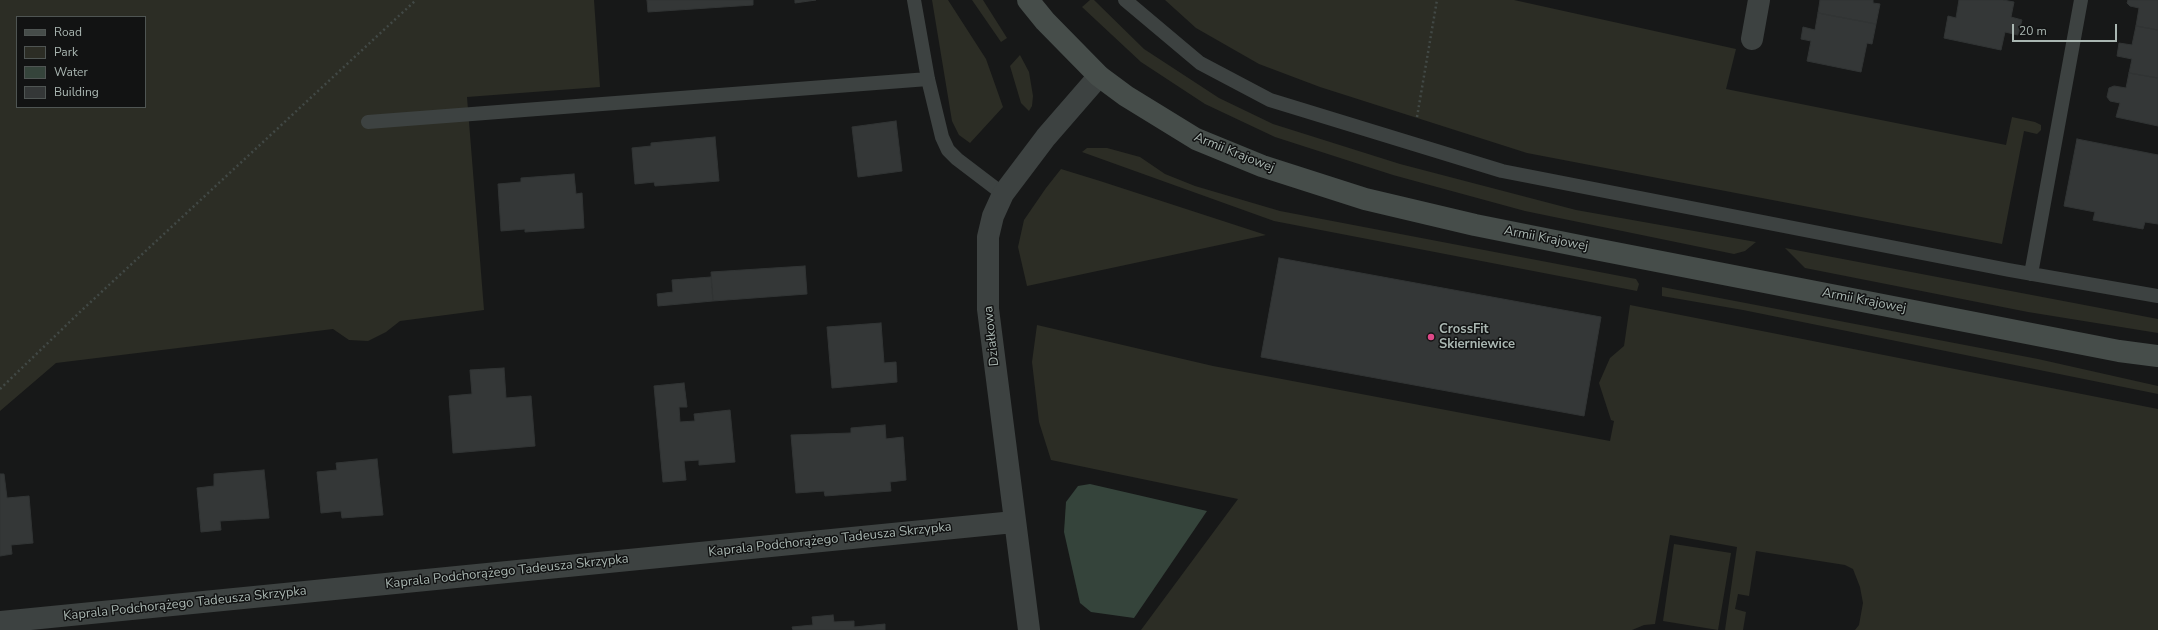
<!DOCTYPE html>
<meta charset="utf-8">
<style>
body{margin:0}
#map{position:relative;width:2158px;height:630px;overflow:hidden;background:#171818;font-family:"Nunito Sans",sans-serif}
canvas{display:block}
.legend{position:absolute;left:16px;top:16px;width:130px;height:92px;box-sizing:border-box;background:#121313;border:1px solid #4f5553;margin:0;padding:5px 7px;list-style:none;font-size:12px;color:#aab7b2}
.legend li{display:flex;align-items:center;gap:8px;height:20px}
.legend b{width:20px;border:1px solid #4f5553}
.scale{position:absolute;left:2012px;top:24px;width:105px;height:18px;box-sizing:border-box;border:2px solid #aab7b2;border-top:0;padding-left:5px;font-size:12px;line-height:14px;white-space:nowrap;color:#aab7b2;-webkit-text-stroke:3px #121313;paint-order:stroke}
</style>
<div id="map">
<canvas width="2158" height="630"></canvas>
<ul class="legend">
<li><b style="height:5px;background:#464d4a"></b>Road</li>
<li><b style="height:11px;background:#2c2d25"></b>Park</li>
<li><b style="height:11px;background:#35443b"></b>Water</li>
<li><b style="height:11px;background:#343737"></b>Building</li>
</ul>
<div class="scale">20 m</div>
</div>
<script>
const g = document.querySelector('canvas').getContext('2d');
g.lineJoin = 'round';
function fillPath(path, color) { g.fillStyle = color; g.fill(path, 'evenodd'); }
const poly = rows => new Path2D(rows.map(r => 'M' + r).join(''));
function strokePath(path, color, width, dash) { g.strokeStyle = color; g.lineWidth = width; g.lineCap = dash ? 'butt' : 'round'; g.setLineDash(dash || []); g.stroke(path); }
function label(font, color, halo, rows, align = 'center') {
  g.font = font + ' "Nunito Sans",sans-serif'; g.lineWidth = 3; g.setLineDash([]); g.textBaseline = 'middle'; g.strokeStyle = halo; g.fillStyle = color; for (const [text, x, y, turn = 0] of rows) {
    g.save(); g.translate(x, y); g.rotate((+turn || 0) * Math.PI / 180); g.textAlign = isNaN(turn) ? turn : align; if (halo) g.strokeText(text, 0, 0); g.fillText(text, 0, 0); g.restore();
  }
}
const green = poly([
 [0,0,594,0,600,87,467,97,484,310,400,321,386,332,368,341,349,340,333,329,56,363,0,411],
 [17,17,145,17,145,107,17,107],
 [932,0,948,0,986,59,1003,107,970,143,959,135,952,121],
 [972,0,983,0,1007,38,1001,42],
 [1090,0,1094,0,1144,49,1219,98,1273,124,1400,164,1576,210,1756,242,1745,251,1734,254,1525,211,1393,175,1275,137,1205,104,1141,62,1082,7],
 [1165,0,1514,0,1736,49,1726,89,2006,145,2012,117,2035,122,2041,125,2041,130,2037,134,2024,131,2002,244,1527,153,1320,87,1259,64,1196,28],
 [1020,55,1029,72,1033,96,1032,106,1029,111,1021,103,1010,66],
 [1087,148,1107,148,1140,157,1165,174,1195,186,1280,211,1636,279,1639,284,1637,291,1274,221,1082,152],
 [1061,169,1100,181,1266,235,1027,286,1018,247,1024,220,1046,188],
 [1785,248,2158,319,2158,333,2028,312,1805,268],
 [1662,287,2038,359,2158,386,2158,394,1743,310,1662,296],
 [1630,305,2158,409,2158,630,1855,630,1859,625,1863,603,1860,587,1853,569,1845,565,1756,551,1749,596,1738,594,1735,609,1746,612,1743,630,1725,630,1737,547,1670,535,1655,624,1644,625,1632,630,1141,630,1238,499,1051,460,1039,422,1032,362,1037,325,1213,366,1610,441,1614,421,1611,420,1599,383,1610,358,1624,346],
 [1674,544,1731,553,1718,630,1663,621]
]);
const water = poly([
 [1090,484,1207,511,1134,618,1091,612,1080,603,1064,532,1066,502,1078,486]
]);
const building = poly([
 [647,0,753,0,753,5,648,12,647,0],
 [795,0,816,0,795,3,795,0],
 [1820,0,1873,0,1873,3,1880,4,1876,24,1818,13,1820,0],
 [1959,0,2003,0,2014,2,2011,17,2022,20,2018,35,2005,32,2001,50,1944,38,1948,16,1956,18,1959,0],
 [2128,0,2158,0,2158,30,2136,26,2139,8,2130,6,2127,3,2128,0],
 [1818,13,1876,24,1872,44,1867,43,1861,72,1807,61,1811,41,1801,39,1803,27,1815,30,1818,13],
 [2136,26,2158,30,2158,78,2129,73,2132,59,2117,56,2119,43,2132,45,2136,26],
 [2129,73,2158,78,2158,126,2116,117,2120,103,2110,101,2107,97,2109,88,2114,86,2126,88,2129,73],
 [896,121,902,171,858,177,852,127,896,121],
 [715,137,719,181,655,186,654,182,635,184,632,148,651,146,651,143,715,137],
 [2077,139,2158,155,2158,224,2145,222,2143,229,2093,220,2095,212,2064,206,2077,139],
 [574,174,576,194,582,193,584,228,525,232,525,229,501,231,498,184,521,182,521,178,574,174],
 [1279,258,1601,317,1584,416,1261,357,1279,258],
 [805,266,807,294,713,301,711,272,805,266],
 [711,277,713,301,658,306,657,294,673,292,672,280,711,277],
 [881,323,884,363,896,362,897,382,832,388,827,327,881,323],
 [504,368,506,398,531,396,535,446,453,453,449,396,472,394,470,370,504,368],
 [684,383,687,407,679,407,680,422,695,421,694,414,730,410,735,462,699,465,699,460,684,461,686,480,663,482,654,386,684,383],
 [885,425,886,439,903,437,906,480,890,482,891,491,825,496,824,491,796,493,791,435,851,433,851,428,885,425],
 [377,459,383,515,342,518,341,511,321,513,317,472,337,470,336,463,377,459],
 [264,470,269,518,220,521,221,530,201,532,197,488,214,486,214,474,264,470],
 [0,474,4,474,7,498,29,496,33,543,11,545,12,554,0,556,0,474],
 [833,615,834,622,854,621,854,627,885,624,885,630,793,630,792,627,813,625,812,617,833,615]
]);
const path = poly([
 [1417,117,1437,0],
 [0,389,81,311,416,0]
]);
const lane = poly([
 [914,0,928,79,942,137,948,150,957,159,1003,194],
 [1125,0,1200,63,1270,100,1502,171,2009,270,2158,296],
 [368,122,928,79],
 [2031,274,2081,0]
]);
const street = poly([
 [1752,39,1759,0],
 [0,622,1014,522],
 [1029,630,988,309,988,237,993,216,1003,194,1046,137,1099,76]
]);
const secondary = poly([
 [1028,0,1045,21,1099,76,1126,96,1196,139,1262,166,1365,199,1475,225,1595,249,2119,351,2158,356]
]);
const markers = [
 [1431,337,4,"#de4988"]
];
const streetNames = [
 ["Armii Krajowej",1234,153,22],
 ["Armii Krajowej",1546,239,11],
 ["Armii Krajowej",1864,301,11],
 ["Działkowa",992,336,-96],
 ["Kaprala Podchorążego Tadeusza Skrzypka",830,540,-6],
 ["Kaprala Podchorążego Tadeusza Skrzypka",507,572,-6],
 ["Kaprala Podchorążego Tadeusza Skrzypka",185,604,-6]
];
const poiNames = [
 ["CrossFit",1439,330],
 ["Skierniewice",1439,345]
];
fillPath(green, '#2c2d25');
fillPath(water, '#35443b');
fillPath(building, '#343737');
strokePath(building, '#313434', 1);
strokePath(path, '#424946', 2.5, [2, 3]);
strokePath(lane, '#3d4241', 14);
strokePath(street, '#3d4241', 22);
strokePath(secondary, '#464d4a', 22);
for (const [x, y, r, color] of markers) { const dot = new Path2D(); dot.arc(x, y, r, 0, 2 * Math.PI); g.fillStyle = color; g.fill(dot); strokePath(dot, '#121313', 1.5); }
label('13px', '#aab7b2', '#121313', streetNames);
label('bold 13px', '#aab7b2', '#121313', poiNames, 'left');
</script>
